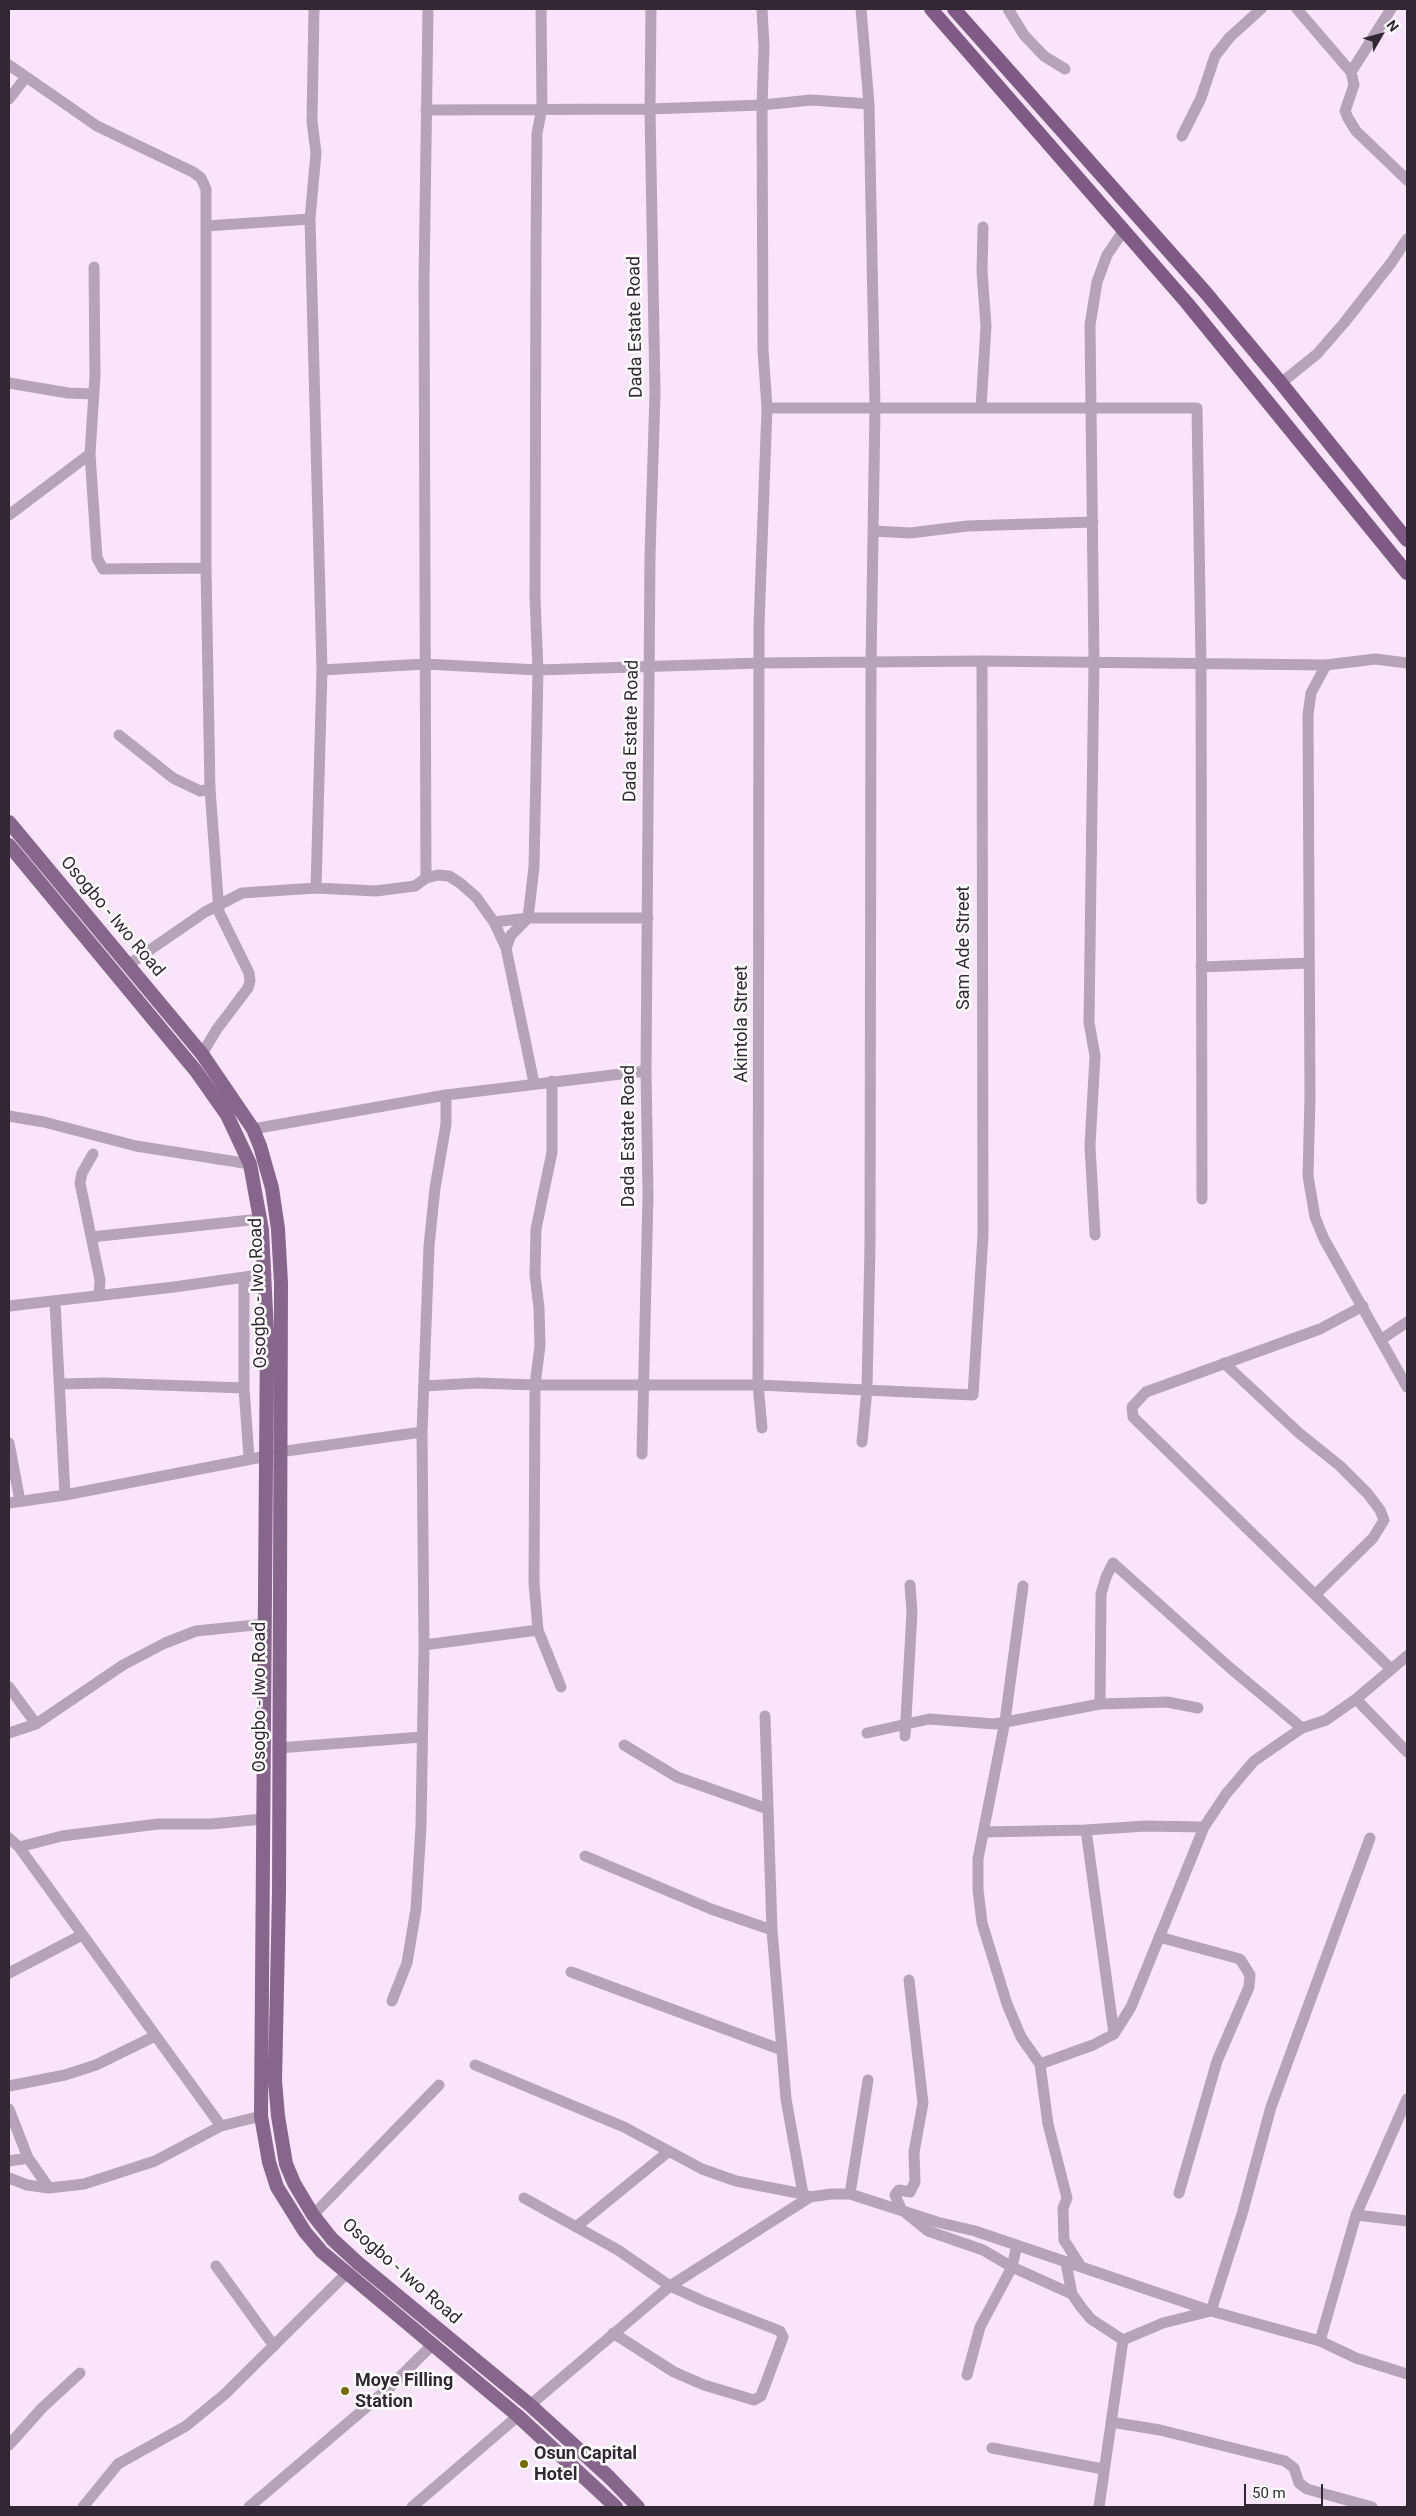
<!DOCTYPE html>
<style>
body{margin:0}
#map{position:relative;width:1416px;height:2516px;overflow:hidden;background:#f9e4fc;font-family:Roboto,sans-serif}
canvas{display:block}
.frame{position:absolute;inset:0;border:10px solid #322834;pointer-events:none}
.north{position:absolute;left:1356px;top:10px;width:50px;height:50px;-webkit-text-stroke:4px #fff;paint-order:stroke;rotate:52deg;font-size:14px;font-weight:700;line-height:20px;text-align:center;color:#322834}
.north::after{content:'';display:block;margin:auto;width:18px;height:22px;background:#322834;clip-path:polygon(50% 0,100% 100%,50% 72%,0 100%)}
.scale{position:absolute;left:1244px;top:2484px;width:79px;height:22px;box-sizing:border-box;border:2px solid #322834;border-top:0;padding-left:6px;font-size:15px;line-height:18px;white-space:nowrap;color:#322834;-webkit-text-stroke:4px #fff;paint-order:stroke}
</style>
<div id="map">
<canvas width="1416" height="2516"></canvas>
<div class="frame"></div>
<div class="north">N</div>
<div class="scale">50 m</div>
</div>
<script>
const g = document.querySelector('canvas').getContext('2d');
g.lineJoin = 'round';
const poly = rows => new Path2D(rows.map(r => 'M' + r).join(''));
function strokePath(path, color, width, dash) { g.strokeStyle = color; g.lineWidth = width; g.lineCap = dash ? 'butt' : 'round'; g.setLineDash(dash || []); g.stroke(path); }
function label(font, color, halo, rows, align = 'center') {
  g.font = font + ' Roboto,sans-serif'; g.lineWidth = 5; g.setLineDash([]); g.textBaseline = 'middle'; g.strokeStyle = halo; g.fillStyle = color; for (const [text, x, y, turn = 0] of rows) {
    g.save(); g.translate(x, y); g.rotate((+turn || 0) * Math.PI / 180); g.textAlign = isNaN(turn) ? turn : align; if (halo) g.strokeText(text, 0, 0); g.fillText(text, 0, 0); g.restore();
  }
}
const minor = poly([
 [314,9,312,121,316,153,310,219,322,670,316,888],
 [762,9,764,47,762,105,763,350,767,408,759,625,758,1385,762,1428],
 [861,9,869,104],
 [1008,9,1024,35,1044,56,1065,69],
 [1297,9,1351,72,1354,85,1345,111,1348,118,1356,131,1407,180],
 [9,65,97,126,193,172,201,178,206,189,206,568,210,789,219,912,249,973,250,981,248,988,217,1029,202,1054],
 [1351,72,1391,9],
 [9,99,26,77],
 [426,110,650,109,762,105,811,100,869,104,875,408,871,664,870,1244,867,1389,862,1442],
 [1182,136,1201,98,1215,56,1230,37,1261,9],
 [206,226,310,219],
 [94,267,95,376,90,454,97,558,103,569,206,568],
 [9,383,68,393,93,394],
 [1281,383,1317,354,1344,323,1391,263,1407,239],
 [767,408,1197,408,1201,663,1202,1199],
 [981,408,986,326,982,271,983,227],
 [9,515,90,454],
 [874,531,910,533,967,526,1093,522],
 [1326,665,1311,693,1308,715,1310,1098,1308,1176,1315,1217,1324,1239,1407,1387],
 [322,670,425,664,538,670,760,663,982,661,1326,665,1375,659,1407,663],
 [119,735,173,778,200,791,210,789],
 [426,878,424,282,428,9],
 [494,922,528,918,648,918],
 [506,948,511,935,528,918,534,867,538,670,535,598,536,247,537,133,542,108,541,9],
 [128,965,205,912,242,893,316,888,376,891,415,886,426,878,438,875,449,876,460,883,476,897,494,922,506,948,534,1083],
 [1201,967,1308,963],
 [552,1081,552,1152,536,1229,535,1275,539,1308,540,1346,535,1385,534,1583,538,1630,561,1687],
 [9,1116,44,1122,136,1146,250,1164],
 [253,1129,446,1095,646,1071],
 [93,1154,82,1173,80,1183,100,1280,99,1296],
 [1095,1235,1090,1146,1095,1056,1089,1022,1094,662,1090,325,1097,282,1107,255,1124,230],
 [91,1237,260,1219],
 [244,1278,244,1388,249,1458],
 [55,1302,65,1495],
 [9,1306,174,1287,266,1274],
 [1363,1306,1320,1329,1146,1392,1132,1407,1133,1417,1391,1669],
 [1382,1339,1407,1322],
 [1224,1363,1299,1433,1340,1466,1368,1494,1380,1510,1384,1520,1373,1538,1315,1595],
 [60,1384,104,1383,244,1388],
 [424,1386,477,1383,535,1385,758,1385,973,1395,983,1235,982,661],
 [9,1443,20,1501],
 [279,1452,422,1432],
 [642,1454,648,1194,646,1071,650,556,655,393,650,109,651,9],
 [9,1503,65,1495,267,1456],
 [1023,1586,1005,1721,978,1859,978,1889,982,1923,1007,2004,1021,2037,1040,2064,1048,2124,1067,2198,1063,2208,1064,2240,1080,2265],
 [424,1645,538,1630],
 [9,1687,36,1724],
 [1356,1699,1407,1752],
 [1100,1704,1101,1594,1106,1577,1113,1563,1229,1667,1302,1728],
 [765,1716,772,1930,786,2099,803,2194,810,2197],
 [9,1733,36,1724,123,1665,165,1643,196,1631,265,1624],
 [867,1733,929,1719,995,1724,1100,1704,1167,1702,1198,1708],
 [905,1736,912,1612,910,1585],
 [624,1745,677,1777,768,1809],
 [278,1748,422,1737],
 [1086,1830,1114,2034],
 [984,1832,1086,1830,1145,1826,1204,1827],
 [9,1838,19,1847,221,2126],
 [19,1847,62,1836,158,1824,211,1824,263,1819],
 [585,1856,711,1909,772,1930],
 [1159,1937,1240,1959,1250,1975,1249,1987,1217,2061,1179,2193],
 [571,1972,782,2050],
 [9,1973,82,1935],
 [909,1980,923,2103,914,2152,915,2182,910,2192,899,2190,897,2192,895,2195,901,2209,928,2231,983,2250,1012,2267,1072,2294],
 [392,2001,407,1963,416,1909,421,1826,424,1645,422,1432,429,1246,435,1188,446,1124,446,1095],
 [1040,2064,1093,2045,1114,2034,1131,2007,1204,1827,1226,1794,1254,1761,1302,1728,1326,1720,1356,1699,1407,1656],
 [475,2065,624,2127,702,2169,736,2181,803,2194],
 [9,2086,65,2075,96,2065,155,2036],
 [9,2109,28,2158,49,2188],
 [9,2161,28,2158],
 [9,2178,27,2185,49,2188,84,2184,155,2161,221,2126,261,2116],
 [850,2194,868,2080],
 [524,2198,618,2250,670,2286,703,2301,780,2331,783,2337,761,2396,754,2400,704,2385,674,2372,613,2333],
 [313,2215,439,2085],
 [1356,2215,1407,2221],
 [576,2227,668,2152],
 [1066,2263,1072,2294,1081,2307,1091,2319,1123,2340],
 [216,2266,274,2346],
 [1123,2340,1163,2323,1211,2311,1242,2214,1271,2107,1370,1838],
 [1320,2341,1356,2215,1407,2099],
 [967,2375,980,2327,1012,2267,1017,2245],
 [530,2405,670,2286,810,2197,831,2194,850,2194,937,2222,975,2231,1211,2311,1320,2341,1356,2358,1407,2374],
 [1111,2422,1160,2430,1285,2461,1294,2468,1299,2483,1307,2489,1372,2507],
 [9,2445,42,2408,80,2373],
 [992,2448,1103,2469],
 [83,2507,118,2464,186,2426,225,2394,347,2273],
 [249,2507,390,2387,433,2344],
 [412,2507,518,2416],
 [1099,2507,1123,2340]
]);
const primary = poly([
 [9,822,202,1054,253,1129,260,1146,272,1188,278,1229,281,1283,279,1893,275,2081,278,2116,286,2164,294,2183,313,2215,332,2239,358,2263,530,2405,609,2477,638,2507],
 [9,845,196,1071,227,1115,250,1164,262,1230,267,1333,261,2116,269,2162,277,2187,305,2232,322,2252,518,2416,616,2507]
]);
const trunk = poly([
 [931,9,1187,303,1407,573],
 [954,9,1206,293,1281,383,1407,540]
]);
const markers = [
 [345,2391,5,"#766900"],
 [524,2464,5,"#766900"]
];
const streetNames = [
 ["Dada Estate Road",636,327,-91],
 ["Dada Estate Road",632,731,-89],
 ["Osogbo - Iwo Road",112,917,50],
 ["Sam Ade Street",964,948,-90],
 ["Akintola Street",742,1024,-90],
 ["Dada Estate Road",629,1136,-90],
 ["Osogbo - Iwo Road",259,1293,-92],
 ["Osogbo - Iwo Road",260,1697,-90],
 ["Osogbo - Iwo Road",401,2272,41]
];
const poiNames = [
 ["Moye Filling",355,2381],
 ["Station",355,2402],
 ["Osun Capital",534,2454],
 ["Hotel",534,2475]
];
strokePath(minor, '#b6a3b9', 11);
strokePath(primary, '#87668c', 14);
strokePath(trunk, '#7e5a84', 14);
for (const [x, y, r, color] of markers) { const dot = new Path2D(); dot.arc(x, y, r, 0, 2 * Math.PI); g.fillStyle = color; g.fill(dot); strokePath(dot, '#fff', 2); }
label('18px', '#322834', '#fff', streetNames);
label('bold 18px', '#322834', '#fff', poiNames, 'left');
</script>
